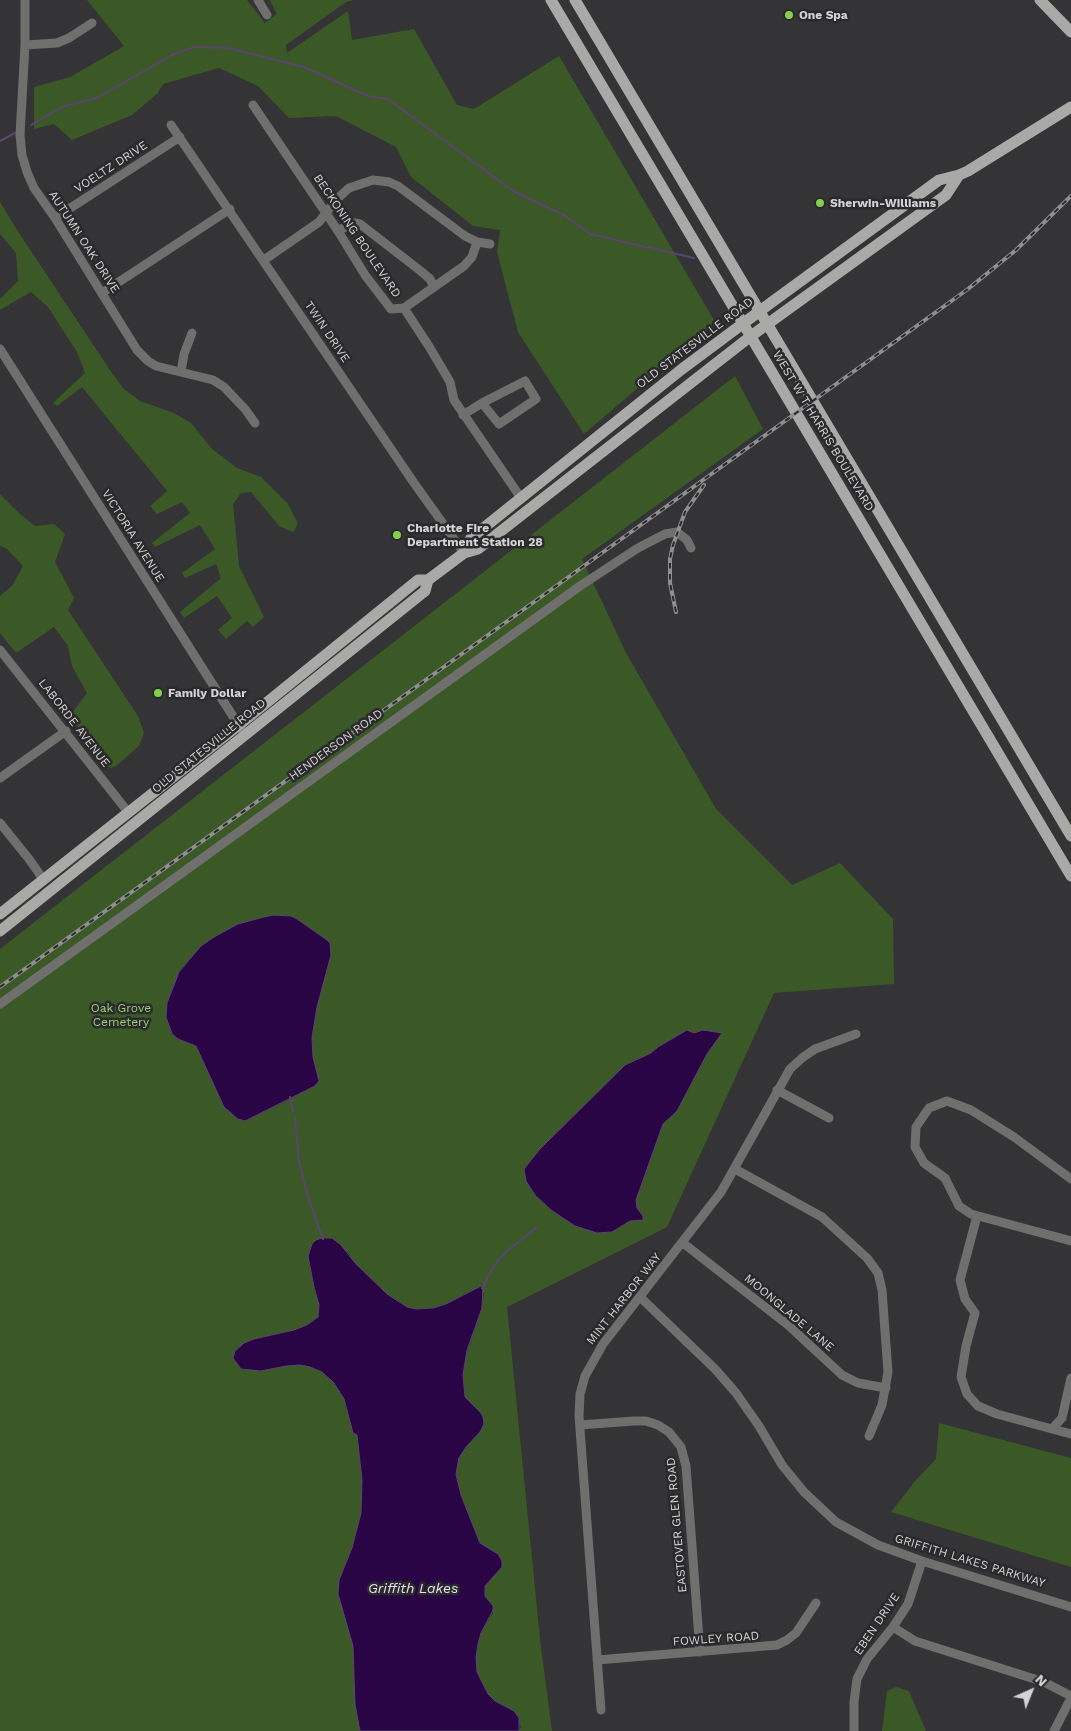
<!DOCTYPE html>
<style>
body{margin:0}
#map{position:relative;width:1071px;height:1731px;overflow:hidden;background:#343335;font-family:"Work Sans",sans-serif}
canvas{display:block}
.north{position:absolute;left:1006px;top:1666px;width:50px;height:50px;-webkit-text-stroke:4px #2a292b;paint-order:stroke;rotate:44deg;font-size:14px;font-weight:700;line-height:20px;text-align:center;color:#d3d3d4}
.north::after{content:'';display:block;margin:auto;width:18px;height:22px;background:#d3d3d4;clip-path:polygon(50% 0,100% 100%,50% 72%,0 100%)}
</style>
<div id="map">
<canvas width="1071" height="1731"></canvas>
<div class="north">N</div>
</div>
<script>
const g = document.querySelector('canvas').getContext('2d');
g.lineJoin = 'round';
function fillPath(path, color) { g.fillStyle = color; g.fill(path, 'evenodd'); }
const poly = rows => new Path2D(rows.map(r => 'M' + r).join(''));
function strokePath(path, color, width, dash) { g.strokeStyle = color; g.lineWidth = width; g.lineCap = dash ? 'butt' : 'round'; g.setLineDash(dash || []); g.stroke(path); }
function label(font, color, halo, rows, align = 'center') {
  g.font = font + ' "Work Sans",sans-serif'; g.lineWidth = 5; g.setLineDash([]); g.textBaseline = 'middle'; g.strokeStyle = halo; g.fillStyle = color; for (const [text, x, y, turn = 0] of rows) {
    g.save(); g.translate(x, y); g.rotate((+turn || 0) * Math.PI / 180); g.textAlign = isNaN(turn) ? turn : align; if (halo) g.strokeText(text, 0, 0); g.fillText(text, 0, 0); g.restore();
  }
}
const green = poly([
 [87,0,247,0,265,23,277,14,270,0,354,0,346,2,286,45,287,53,348,11,352,40,414,29,457,105,474,109,559,56,715,322,584,434,518,332,497,252,500,230,473,226,411,177,396,147,336,116,289,118,258,86,219,68,163,84,158,93,132,115,72,140,54,124,34,129,34,87,70,77,124,46],
 [0,202,17,230,112,373,124,389,140,401,174,413,191,423,212,449,237,468,261,477,288,504,298,524,293,532,279,526,251,492,241,493,233,504,239,566,264,617,253,627,247,621,226,639,218,630,232,618,217,596,184,618,180,612,221,578,216,564,185,578,182,573,215,549,200,525,155,547,152,543,190,513,182,502,157,514,150,506,167,491,82,387,57,406,53,403,85,373,77,352,48,307,31,292,0,310,0,299,18,281,16,253,0,234],
 [735,376,763,429,582,559,626,653,716,809,792,885,840,863,893,919,894,984,774,993,667,1227,507,1307,540,1639,552,1731,519,1731,521,1727,514,1711,495,1701,488,1694,477,1672,476,1657,478,1644,481,1633,493,1613,493,1606,485,1596,485,1586,502,1567,480,1543,476,1535,461,1495,456,1474,459,1458,466,1447,480,1432,481,1413,465,1397,463,1375,464,1362,482,1308,484,1293,472,1290,446,1304,433,1308,416,1310,407,1307,387,1294,355,1263,348,1252,309,1265,319,1305,318,1317,307,1325,294,1330,254,1339,244,1343,261,1371,286,1366,300,1365,310,1367,322,1372,334,1383,344,1399,357,1435,362,1480,361,1513,352,1548,339,1580,353,1646,355,1704,360,1731,0,1731,0,949],
 [264,917,297,919,309,929,317,1007,312,1038,313,1057,319,1081,291,1099,245,1121,237,1119,224,1107,196,1046,186,1042,172,1034,166,1017,179,971,201,946,214,937,238,924],
 [703,1030,721,1033,707,1054,677,1111,663,1124,636,1200,637,1208,643,1216,636,1221,630,1221,612,1232,575,1226,551,1210,535,1195,526,1181,524,1169,658,1047],
 [0,494,20,514,35,526,54,524,65,534,55,562,74,598,68,610,138,716,144,733,139,746,116,766,110,768,77,727,72,713,87,693,72,666,68,646,54,627,16,653,0,633,0,596,12,586,23,566,6,548,0,546],
 [939,1423,1071,1458,1071,1567,891,1512,916,1480,936,1459],
 [896,1687,909,1691,926,1731,882,1731,887,1691]
]);
const water = poly([
 [274,915,291,916,297,919,327,940,330,943,331,955,317,1007,312,1038,313,1057,319,1081,315,1086,245,1121,238,1119,224,1107,196,1046,178,1039,172,1034,166,1017,167,1003,179,972,201,946,214,937,238,924,264,917,274,915],
 [687,1030,694,1033,703,1030,722,1033,707,1054,677,1111,663,1124,636,1200,637,1208,643,1216,643,1220,630,1221,612,1232,597,1233,575,1226,551,1210,535,1195,526,1181,524,1169,540,1149,625,1065,651,1053,658,1047,687,1030],
 [322,1238,332,1238,341,1245,355,1263,387,1294,407,1307,416,1309,433,1308,446,1304,483,1285,482,1308,467,1350,463,1375,465,1397,481,1413,483,1417,484,1424,480,1432,466,1447,459,1458,456,1474,461,1495,480,1543,498,1554,502,1561,502,1567,485,1586,485,1596,493,1606,493,1610,481,1633,478,1644,476,1657,477,1672,488,1694,495,1701,514,1711,519,1718,519,1731,360,1731,355,1704,353,1646,338,1594,339,1580,352,1548,361,1513,362,1480,357,1435,353,1433,344,1399,334,1383,322,1372,310,1367,300,1365,286,1366,261,1371,241,1369,233,1358,235,1351,244,1343,254,1339,294,1330,307,1325,318,1317,319,1305,314,1287,308,1256,312,1244,316,1240,322,1238]
]);
const stream = poly([
 [31,125,62,107,97,98,172,55,194,47,229,48,304,67,368,96,388,99,513,191,566,216,590,234,694,258],
 [0,141,15,133],
 [290,1097,293,1111],
 [295,1118,299,1161,306,1191,323,1239],
 [482,1288,493,1267,507,1251,537,1227]
]);
const minor = poly([
 [25,0,25,45,20,135,22,155,27,172,34,188,55,218,137,350,148,361,156,366,213,380,224,387,245,409,255,423],
 [258,0,267,15],
 [25,45,57,43,69,38,92,23],
 [253,105,338,231,365,275,391,309,404,308,430,348,450,382,454,400,521,498],
 [171,125,414,483,464,553],
 [55,218,180,137],
 [338,231,350,224,355,223,360,224,422,272,430,279,434,287],
 [264,260,319,222,337,199,349,188,373,180,389,182,398,186,465,236,477,242,490,244],
 [102,293,230,209],
 [404,308,464,266,472,257,477,242],
 [0,349,241,729],
 [181,372,184,354,192,333],
 [463,415,482,403,525,381,536,399,499,424,482,403],
 [0,650,128,812],
 [0,778,66,731],
 [0,823,29,859,43,879],
 [0,1004,580,586,638,548,665,534,677,532,687,540,691,548],
 [777,1090,829,1118],
 [735,1169,822,1217,867,1258,878,1273,882,1290,888,1372,882,1405,869,1436],
 [1071,1179,1014,1137,971,1110,947,1101,929,1108,916,1127,915,1147,924,1163,945,1178,959,1206,971,1214,1071,1241],
 [977,1216,960,1280,965,1299,975,1313,966,1346,961,1377,967,1394,978,1406,997,1414,1052,1429,1062,1418,1071,1378],
 [683,1243,788,1325,842,1375,858,1383,886,1388],
 [640,1297,715,1369,736,1393,759,1426,782,1465,804,1492,836,1522,878,1545,922,1561,1071,1607],
 [580,1425,634,1421,646,1421,658,1425,669,1432,681,1447,686,1466,700,1652],
 [1052,1429,1071,1434],
 [893,1627,915,1641,1044,1682,1071,1696],
 [597,1660,777,1645,787,1640,796,1633,816,1603],
 [601,1710,579,1416,580,1394,585,1376,603,1344,721,1192,790,1069,802,1058,815,1049,856,1034],
 [854,1731,854,1702,857,1679,867,1659,893,1627,908,1604,922,1561],
 [1054,1731,1071,1698]
]);
const major = poly([
 [551,0,1071,876],
 [575,0,1071,836],
 [1040,0,1071,32],
 [464,553,471,538,682,369,772,302,939,180,959,175,968,171,1071,107],
 [0,914,239,725,418,580,428,580,464,553,478,549,751,336,946,195,959,175],
 [0,931,425,591,428,580]
]);
const rail = poly([
 [676,612,670,583,670,559,673,545,685,512,704,485],
 [0,987,968,289,1016,250,1071,196]
]);
const markers = [
 [789,15,5,"#86cf4c"],
 [820,203,5,"#86cf4c"],
 [397,535,5,"#86cf4c"],
 [158,693,5,"#86cf4c"]
];
const poiNames = [
 ["One Spa",799,15],
 ["Sherwin-Williams",830,203],
 ["Charlotte Fire",407,528],
 ["Department Station 28",407,542],
 ["Family Dollar",168,693]
];
const streetNames = [
 ["VOELTZ DRIVE",111,167,-33],
 ["BECKONING BOULEVARD",357,236,56],
 ["AUTUMN OAK DRIVE",84,242,57],
 ["TWIN DRIVE",327,332,56],
 ["OLD STATESVILLE ROAD",695,343,-37],
 ["WEST W T HARRIS BOULEVARD",823,431,59],
 ["VICTORIA AVENUE",133,536,58],
 ["LABORDE AVENUE",74,723,52],
 ["HENDERSON ROAD",336,745,-36],
 ["OLD STATESVILLE ROAD",209,746,-39],
 ["MINT HARBOR WAY",624,1299,-52],
 ["MOONGLADE LANE",789,1313,40],
 ["EASTOVER GLEN ROAD",677,1525,-95],
 ["GRIFFITH LAKES PARKWAY",970,1561,17],
 ["EBEN DRIVE",877,1624,-56],
 ["FOWLEY ROAD",716,1639,-4]
];
const parkNames = [
 ["Oak Grove",121,1008],
 ["Cemetery",121,1022]
];
const waterNames = [
 ["Griffith Lakes",413,1589]
];
fillPath(green, '#3b5926');
fillPath(water, '#290546');
strokePath(water, '#5c4371', 1);
strokePath(stream, '#5c4371', 2);
strokePath(minor, '#6f6f6e', 9);
strokePath(major, '#a9aaa8', 11);
strokePath(rail, '#8f8f90', 4);
strokePath(rail, '#2a292b', 2, [5.5]);
for (const [x, y, r, color] of markers) { const dot = new Path2D(); dot.arc(x, y, r, 0, 2 * Math.PI); g.fillStyle = color; g.fill(dot); strokePath(dot, '#2a292b', 2); }
label('bold 12px', '#d3d3d4', '#2a292b', poiNames, 'left');
label('12px', '#d3d3d4', '#2a292b', streetNames);
label('12px', '#99d372', '#2a292b', parkNames);
label('italic 14px', '#e8e0f4', '#2a292b', waterNames);
</script>
